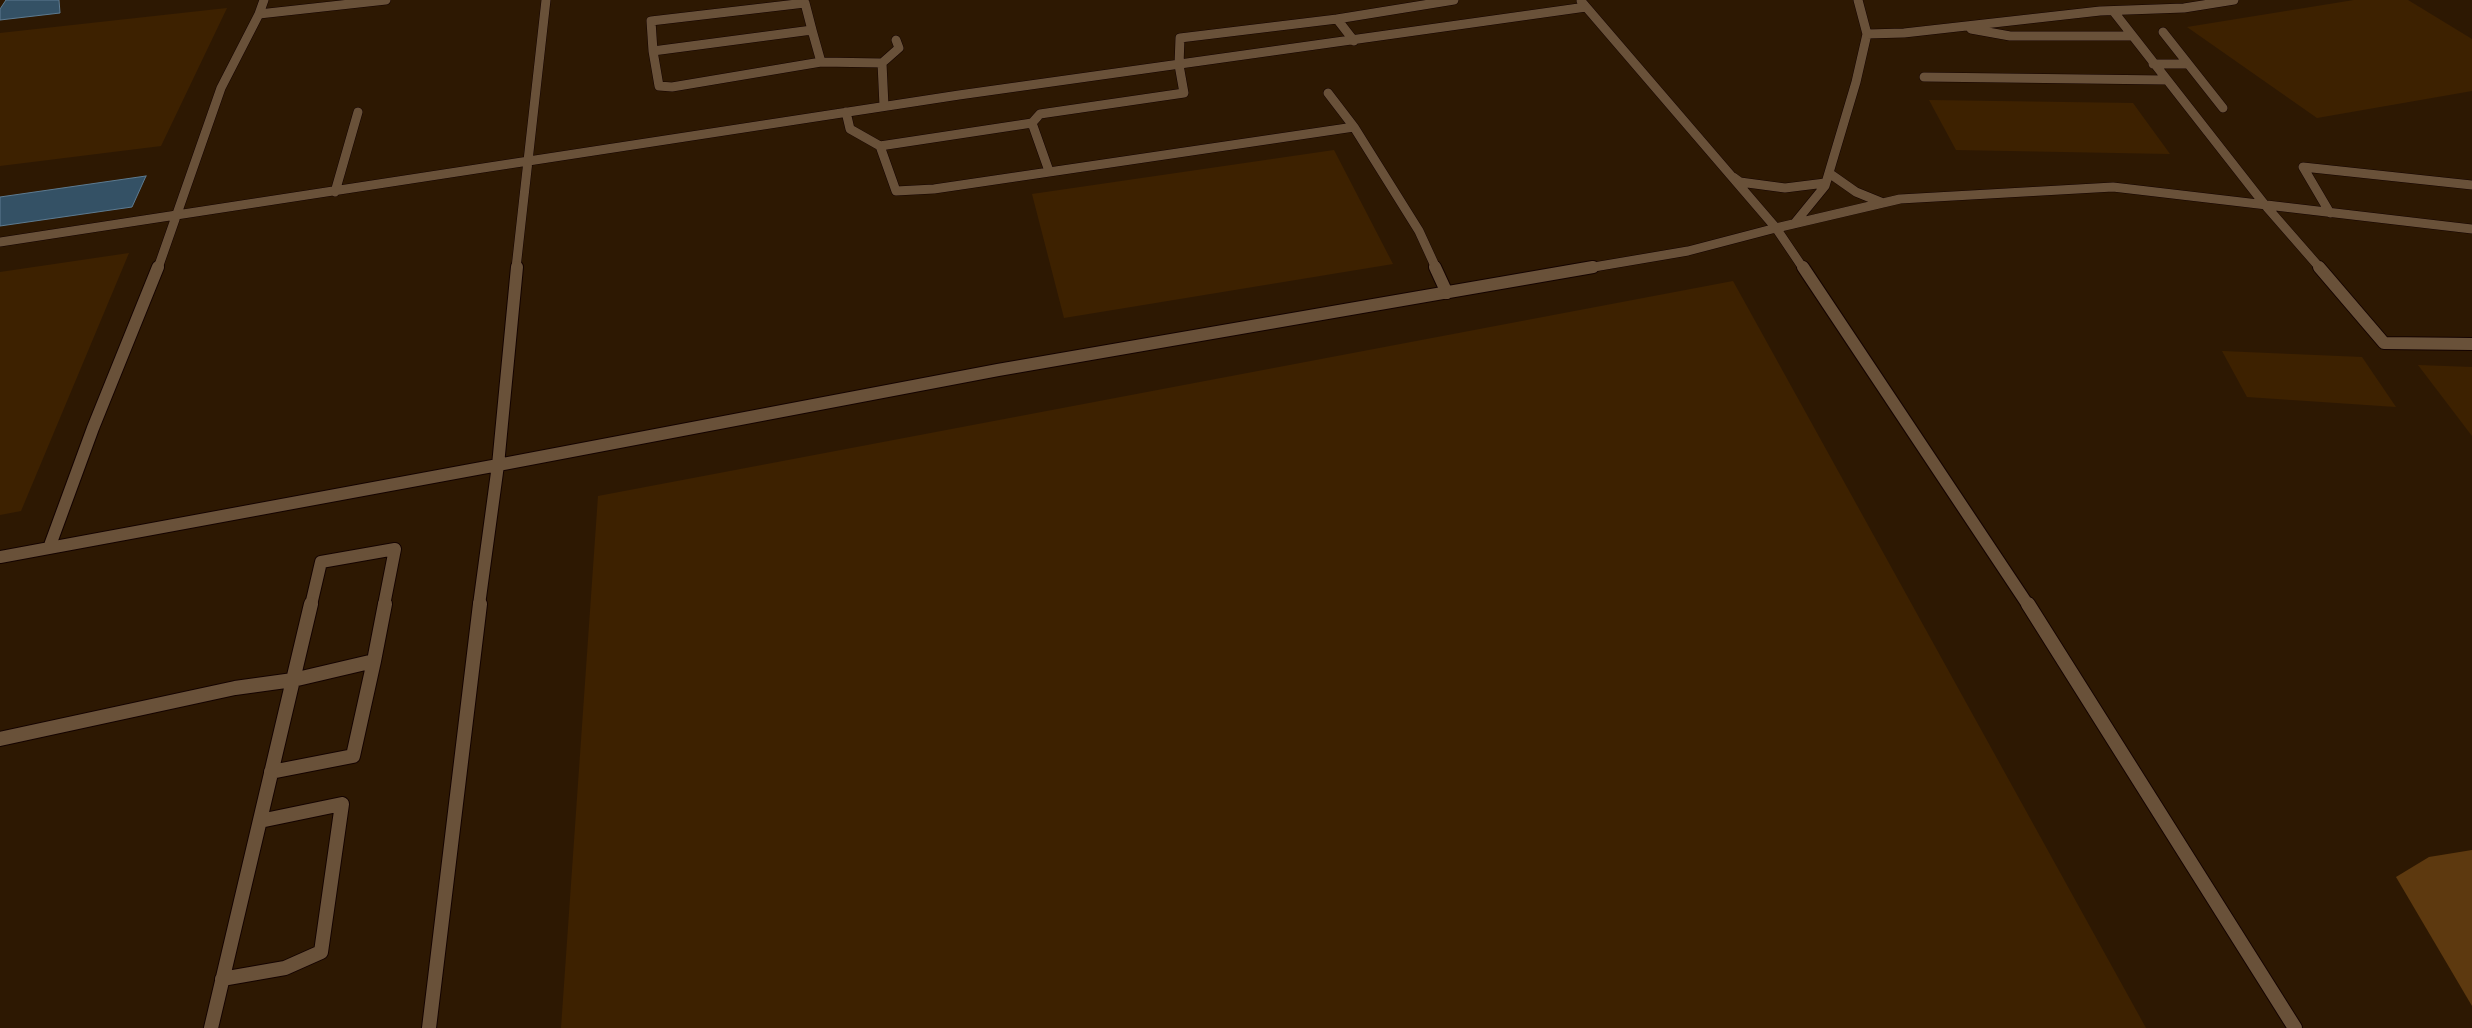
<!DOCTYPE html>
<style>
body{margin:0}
canvas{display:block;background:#2d1802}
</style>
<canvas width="2472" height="1028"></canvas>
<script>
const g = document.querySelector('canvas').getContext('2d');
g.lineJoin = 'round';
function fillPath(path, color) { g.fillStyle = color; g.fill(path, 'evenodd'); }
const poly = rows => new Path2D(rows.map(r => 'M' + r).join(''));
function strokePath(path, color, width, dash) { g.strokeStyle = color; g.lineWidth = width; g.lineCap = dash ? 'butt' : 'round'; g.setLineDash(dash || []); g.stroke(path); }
const green = poly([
 [2354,0,2408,0,2472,39,2472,91,2317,118,2187,27],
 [227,8,161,146,0,166,0,33],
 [1929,100,2133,103,2170,154,1956,150],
 [1334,150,1393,264,1064,318,1032,194],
 [129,253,21,511,0,515,0,272],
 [1733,281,2146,1028,561,1028,598,496],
 [2222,351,2362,357,2396,407,2247,397],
 [2418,365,2472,367,2472,436]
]);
const water = poly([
 [2472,850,2472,1006,2396,877,2429,857]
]);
const building = poly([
 [6,0,59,0,60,13,0,20,0,9,6,0],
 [146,176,132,207,0,226,0,197,146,176]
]);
const laneFar2 = poly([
 [264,0,259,14,386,0],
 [1581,1,1776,228,1900,199,2113,187,2472,229],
 [805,3,812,30,653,51,651,21,805,3],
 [2114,12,2265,205,2320,268],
 [1337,19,1454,0],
 [1971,29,2010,36,2132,36],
 [812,30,821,62,882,63],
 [2163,32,2223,108],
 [1867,34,1904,33,2100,11,2184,8,2234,0],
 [653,51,659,86,672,87,821,62],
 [2153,64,2188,64],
 [1924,77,2165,80],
 [1328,93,1354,127,1419,231,1436,268],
 [884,106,882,63,899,48,896,40],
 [846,112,850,129,880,146,896,191,934,189,1354,127],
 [1032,123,1040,114,1184,93,1179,65,1180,38,1337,19,1354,41],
 [880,146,1032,123,1049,171],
 [1829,173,1856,192,1883,203],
 [1733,177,1740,182,1785,188,1825,183],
 [335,192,358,112],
 [2330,213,2303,167,2472,185],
 [1794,224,1825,186,1856,82,1867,34,1858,0],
 [0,242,959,95,1586,7],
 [158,268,221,88,259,14],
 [516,268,546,0],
 [1588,268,1688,251,1776,228,1803,268]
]);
const laneFar1 = poly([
 [1435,267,1447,293],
 [1803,267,2028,605],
 [2319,267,2384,343,2472,344],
 [49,548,93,428,158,267],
 [0,557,498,465,517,267],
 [311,605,321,562,395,549,384,605],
 [479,605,498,465,998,370,1593,267]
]);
const lane = poly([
 [311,604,293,680,374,661],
 [2028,604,2295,1028],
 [374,661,385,604],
 [0,739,235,688,293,680,211,1028],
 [271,772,353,756,374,661],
 [222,979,285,968,321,952,342,804,260,821],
 [429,1028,480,604]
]);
fillPath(green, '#3d2100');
fillPath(water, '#5d390f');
fillPath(building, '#345165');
strokePath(building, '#5d7b91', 1);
strokePath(laneFar2, '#140300', 10);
strokePath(laneFar1, '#140300', 14);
strokePath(lane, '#140300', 16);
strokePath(laneFar2, '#695139', 9);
strokePath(laneFar1, '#695139', 12);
strokePath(lane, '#695139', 14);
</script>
